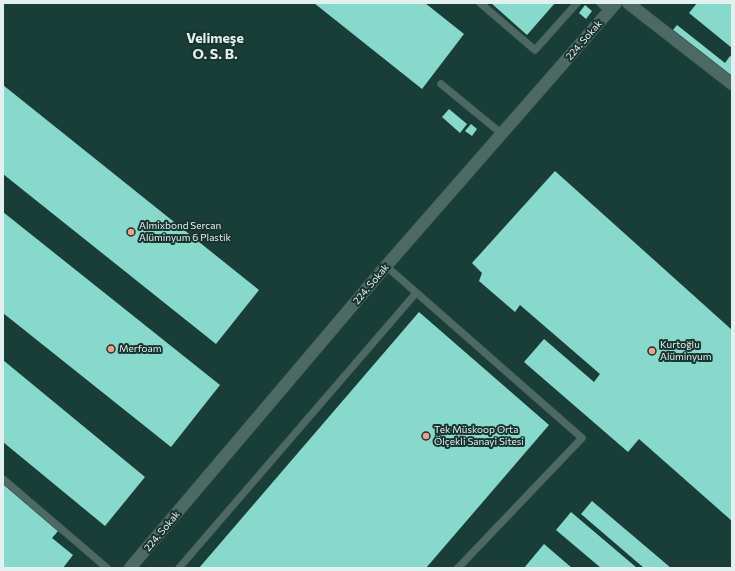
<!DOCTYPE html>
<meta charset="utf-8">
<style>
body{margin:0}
#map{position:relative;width:735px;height:571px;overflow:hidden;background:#19332f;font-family:Commissioner,sans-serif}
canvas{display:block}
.frame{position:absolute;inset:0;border:4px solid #e2f1ee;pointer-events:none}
</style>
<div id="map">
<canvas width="735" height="571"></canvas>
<div class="frame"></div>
</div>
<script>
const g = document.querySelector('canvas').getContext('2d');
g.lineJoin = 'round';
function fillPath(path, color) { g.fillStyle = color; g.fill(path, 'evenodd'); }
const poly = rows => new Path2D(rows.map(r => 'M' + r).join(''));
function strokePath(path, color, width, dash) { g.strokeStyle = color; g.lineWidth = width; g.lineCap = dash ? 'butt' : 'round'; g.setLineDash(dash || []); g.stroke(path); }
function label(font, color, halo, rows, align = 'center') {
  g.font = font + ' Commissioner,sans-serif'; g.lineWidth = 4; g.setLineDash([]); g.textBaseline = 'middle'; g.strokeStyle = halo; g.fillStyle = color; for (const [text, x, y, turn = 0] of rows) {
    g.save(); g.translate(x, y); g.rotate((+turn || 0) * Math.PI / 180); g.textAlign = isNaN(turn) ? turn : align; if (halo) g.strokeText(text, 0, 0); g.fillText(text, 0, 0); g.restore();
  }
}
const built = poly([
 [3,3,732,3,732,568,3,568]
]);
const building = poly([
 [314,3,425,3,464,34,422,89],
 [491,3,555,3,527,35],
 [697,3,732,3,732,48,689,13],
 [585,5,592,11,586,19,579,13],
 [677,25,725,63,730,56,732,57,732,76,673,30],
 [3,85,259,290,216,344,3,174],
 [449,109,467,124,460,133,442,117],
 [471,124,477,129,472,136,465,131],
 [555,171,732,330,732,521,639,439,628,452,524,362,544,339,594,382,600,374,520,305,515,312,479,281,482,273,472,263],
 [3,212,220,385,171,447,3,313],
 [419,312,549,425,426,568,199,568],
 [3,360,145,477,105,526,3,442],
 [3,484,58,531,52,538,73,555,63,568,3,568],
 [592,501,671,568,644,568,581,514],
 [571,512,637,568,601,568,556,530],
 [544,544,572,568,524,568]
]);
const lane = poly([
 [480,3,535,50,577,3],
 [600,3,609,12],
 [441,84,502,134],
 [386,266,582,438,458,568],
 [3,479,107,568],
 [179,568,416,293]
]);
const street = poly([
 [628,3,732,84],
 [130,568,386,266,616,3]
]);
const markers = [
 [131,232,4,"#f49d8b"],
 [111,349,4,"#f49d8b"],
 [652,351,4,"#f49d8b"],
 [426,436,4,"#f49d8b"]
];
const streetNames = [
 ["224. Sokak",584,40,-49],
 ["224. Sokak",371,284,-50],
 ["224. Sokak",162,531,-50]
];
const poiNames = [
 ["Almixbond Sercan",139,226],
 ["Alüminyum 6 Plastik",139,238],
 ["Kurtoğlu",660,345],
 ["Alüminyum",660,357],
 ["Merfoam",119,349],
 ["Tek Müskoop Orta",434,430],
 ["Ölçekli Sanayi Sitesi",434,442]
];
const districtNames = [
 ["Velimeşe",215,38],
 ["O. S. B.",215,54]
];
fillPath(built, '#193e38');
fillPath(building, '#87d9cc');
strokePath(lane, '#374e4b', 8);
strokePath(street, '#374e4b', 13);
strokePath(lane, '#4d6964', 7);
strokePath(street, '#4d6964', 12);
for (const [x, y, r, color] of markers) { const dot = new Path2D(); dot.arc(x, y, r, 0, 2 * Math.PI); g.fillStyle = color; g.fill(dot); strokePath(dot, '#19332f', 1.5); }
label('10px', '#e2f1ee', '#19332f', streetNames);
label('10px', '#e2f1ee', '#19332f', poiNames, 'left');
label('bold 14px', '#e2f1ee', '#19332f', districtNames);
</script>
